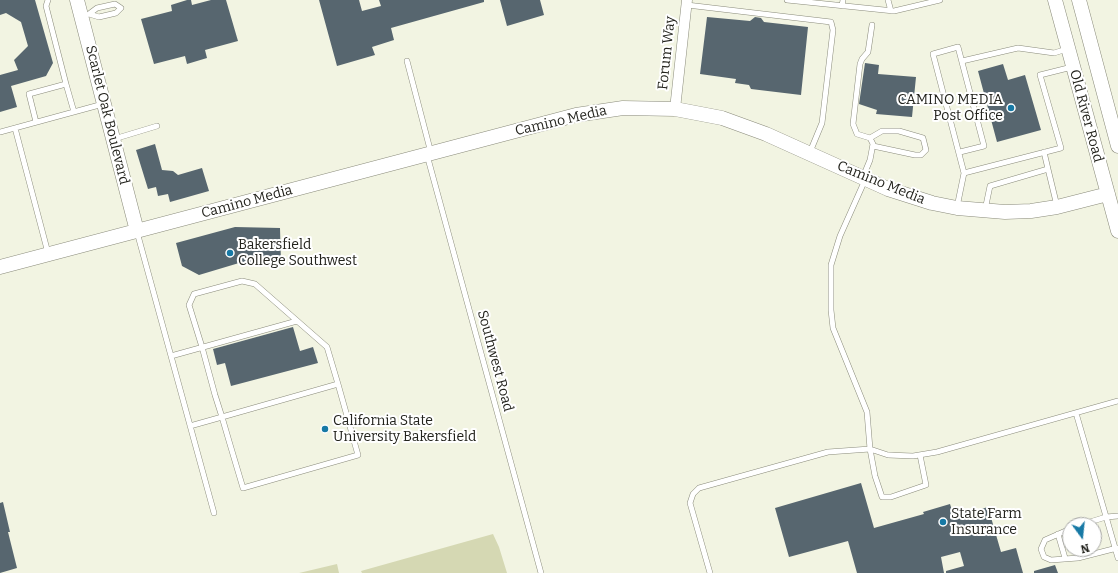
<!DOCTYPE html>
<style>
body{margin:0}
#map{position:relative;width:1118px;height:573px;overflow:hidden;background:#f2f4e2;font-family:Bitter,serif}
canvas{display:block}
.north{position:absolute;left:1062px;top:517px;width:40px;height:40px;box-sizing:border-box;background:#fff;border:1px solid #a7a7a5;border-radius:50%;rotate:165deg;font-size:11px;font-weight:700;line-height:16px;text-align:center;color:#23231d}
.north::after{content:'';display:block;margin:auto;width:14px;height:18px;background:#1779a5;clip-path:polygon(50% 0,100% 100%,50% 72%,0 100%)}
</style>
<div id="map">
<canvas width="1118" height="573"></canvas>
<div class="north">N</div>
</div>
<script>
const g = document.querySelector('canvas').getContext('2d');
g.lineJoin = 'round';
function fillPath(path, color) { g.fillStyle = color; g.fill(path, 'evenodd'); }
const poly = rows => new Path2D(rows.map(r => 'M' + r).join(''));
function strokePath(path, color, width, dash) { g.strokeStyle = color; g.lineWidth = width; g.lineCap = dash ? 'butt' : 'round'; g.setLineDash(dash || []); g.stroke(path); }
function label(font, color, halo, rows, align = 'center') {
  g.font = font + ' Bitter,serif'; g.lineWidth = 4; g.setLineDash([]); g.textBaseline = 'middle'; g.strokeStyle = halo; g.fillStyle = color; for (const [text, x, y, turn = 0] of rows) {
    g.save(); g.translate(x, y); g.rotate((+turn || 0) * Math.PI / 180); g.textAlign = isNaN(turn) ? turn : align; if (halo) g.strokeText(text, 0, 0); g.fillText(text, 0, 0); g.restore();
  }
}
const green = poly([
 [493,534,499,547,507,573,362,573,361,571],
 [337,564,339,573,299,573]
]);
const building = poly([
 [0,0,35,0,53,63,46,76,11,86,17,107,0,112,0,75,18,70,14,60,28,46,21,22,6,13,0,15],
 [187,0,191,0,192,5,211,0,226,0,238,41,205,50,207,58,187,64,185,56,154,64,141,19,172,11,171,5],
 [319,0,359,0,362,11,381,6,379,0,484,0,484,2,391,28,394,40,372,47,375,55,337,66],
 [500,0,540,0,544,15,507,26],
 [707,17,750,21,755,17,761,18,764,22,808,27,801,95,751,89,749,85,735,83,736,79,700,74],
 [865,63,879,65,878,74,916,77,912,117,876,114,877,110,859,104],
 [1003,64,1008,80,1025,75,1041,130,997,142,978,71],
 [155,144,162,170,173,171,178,175,202,168,209,191,170,202,168,194,158,196,156,187,148,189,136,150],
 [235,227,280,228,281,264,239,263,199,275,182,266,176,243],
 [293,327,300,351,313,347,318,363,231,386,225,363,217,365,213,349],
 [861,483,874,528,924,514,923,512,950,504,954,517,988,507,1001,552,1016,548,1023,573,946,573,946,571,964,566,960,552,941,557,944,573,857,573,848,541,789,557,775,508],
 [3,502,10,532,8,532,17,568,0,573,0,503],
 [1055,565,1058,573,1034,573,1034,571]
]);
const lane = poly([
 [787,0,894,11,940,0],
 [888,0,891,11],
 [687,5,831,22,833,30,822,123,810,152],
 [842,6,843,0],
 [83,16,89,14,97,8,115,4,121,8,116,13,99,17,89,14],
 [407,61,431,153],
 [962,61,1018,48,1054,53,1067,49],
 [66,84,74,112],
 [36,122,29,94,66,84,46,6,48,0],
 [15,128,48,253],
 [0,132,103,104],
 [870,138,882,131,899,131,923,138,926,150,921,155,915,155,873,146],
 [114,139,157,126],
 [1044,152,1048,169],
 [427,155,541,573],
 [964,173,1061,148,1040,75,1072,67],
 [863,177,870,160,873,144,870,138,857,134,853,124,860,64,862,59,868,52,872,25],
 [865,180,840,236,831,265,831,310,833,328,867,412,870,449,888,455,913,456,937,452,1118,401],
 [957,207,964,173,933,54,958,47,984,146,960,152],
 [985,210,990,186,1048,169,1057,206],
 [137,232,214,513],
 [171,356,297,321],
 [1076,413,1118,558],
 [190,426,222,417,338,384,327,347,255,284,242,281,194,294,189,305,202,347,215,395,222,417,229,441,243,488,358,455,338,384],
 [1080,525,1106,517,1118,516],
 [1070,529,1045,540,1041,549,1044,557,1051,560,1078,558,1117,548],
 [1058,534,1065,558],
 [710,573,690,503,693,494,699,488,828,452,870,449,875,476,882,497,891,497,926,485,920,455]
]);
const street = poly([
 [675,109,687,0]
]);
const secondary = poly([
 [77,0,137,231],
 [1055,0,1118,231],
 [1079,0,1118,146],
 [0,267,576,115,623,108,675,109,722,118,766,134,888,189,932,203,957,208,1005,212,1031,211,1057,207,1108,194]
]);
const markers = [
 [1011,108,4,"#1779a5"],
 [230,253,4,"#1779a5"],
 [325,429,4,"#1779a5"],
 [943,522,4,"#1779a5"]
];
const streetNames = [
 ["Forum Way",667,53,-84],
 ["Scarlet Oak Boulevard",107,115,76],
 ["Old River Road",1086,116,75],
 ["Camino Media",561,121,-13],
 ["Camino Media",881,183,22],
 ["Camino Media",247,202,-15],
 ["Southwest Road",495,361,75]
];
const poiNames = [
 ["CAMINO MEDIA",1003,100,"right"],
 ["Post Office",1003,116,"right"],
 ["Bakersfield",238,245],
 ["College Southwest",238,261],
 ["California State",333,421],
 ["University Bakersfield",333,437],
 ["State Farm",951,514],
 ["Insurance",951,530]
];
fillPath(green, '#d5d8b3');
fillPath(building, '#57666f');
strokePath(lane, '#8a8b7b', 6);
strokePath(street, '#8a8b7b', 11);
strokePath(secondary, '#8a8b7b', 15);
strokePath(lane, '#fff', 5);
strokePath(street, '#fff', 10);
strokePath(secondary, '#fff', 14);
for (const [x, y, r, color] of markers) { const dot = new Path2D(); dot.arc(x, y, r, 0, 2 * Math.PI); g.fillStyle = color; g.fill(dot); strokePath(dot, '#fff', 1.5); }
label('14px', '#23231d', '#fff', streetNames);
label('14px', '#23231d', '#fff', poiNames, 'left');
</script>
